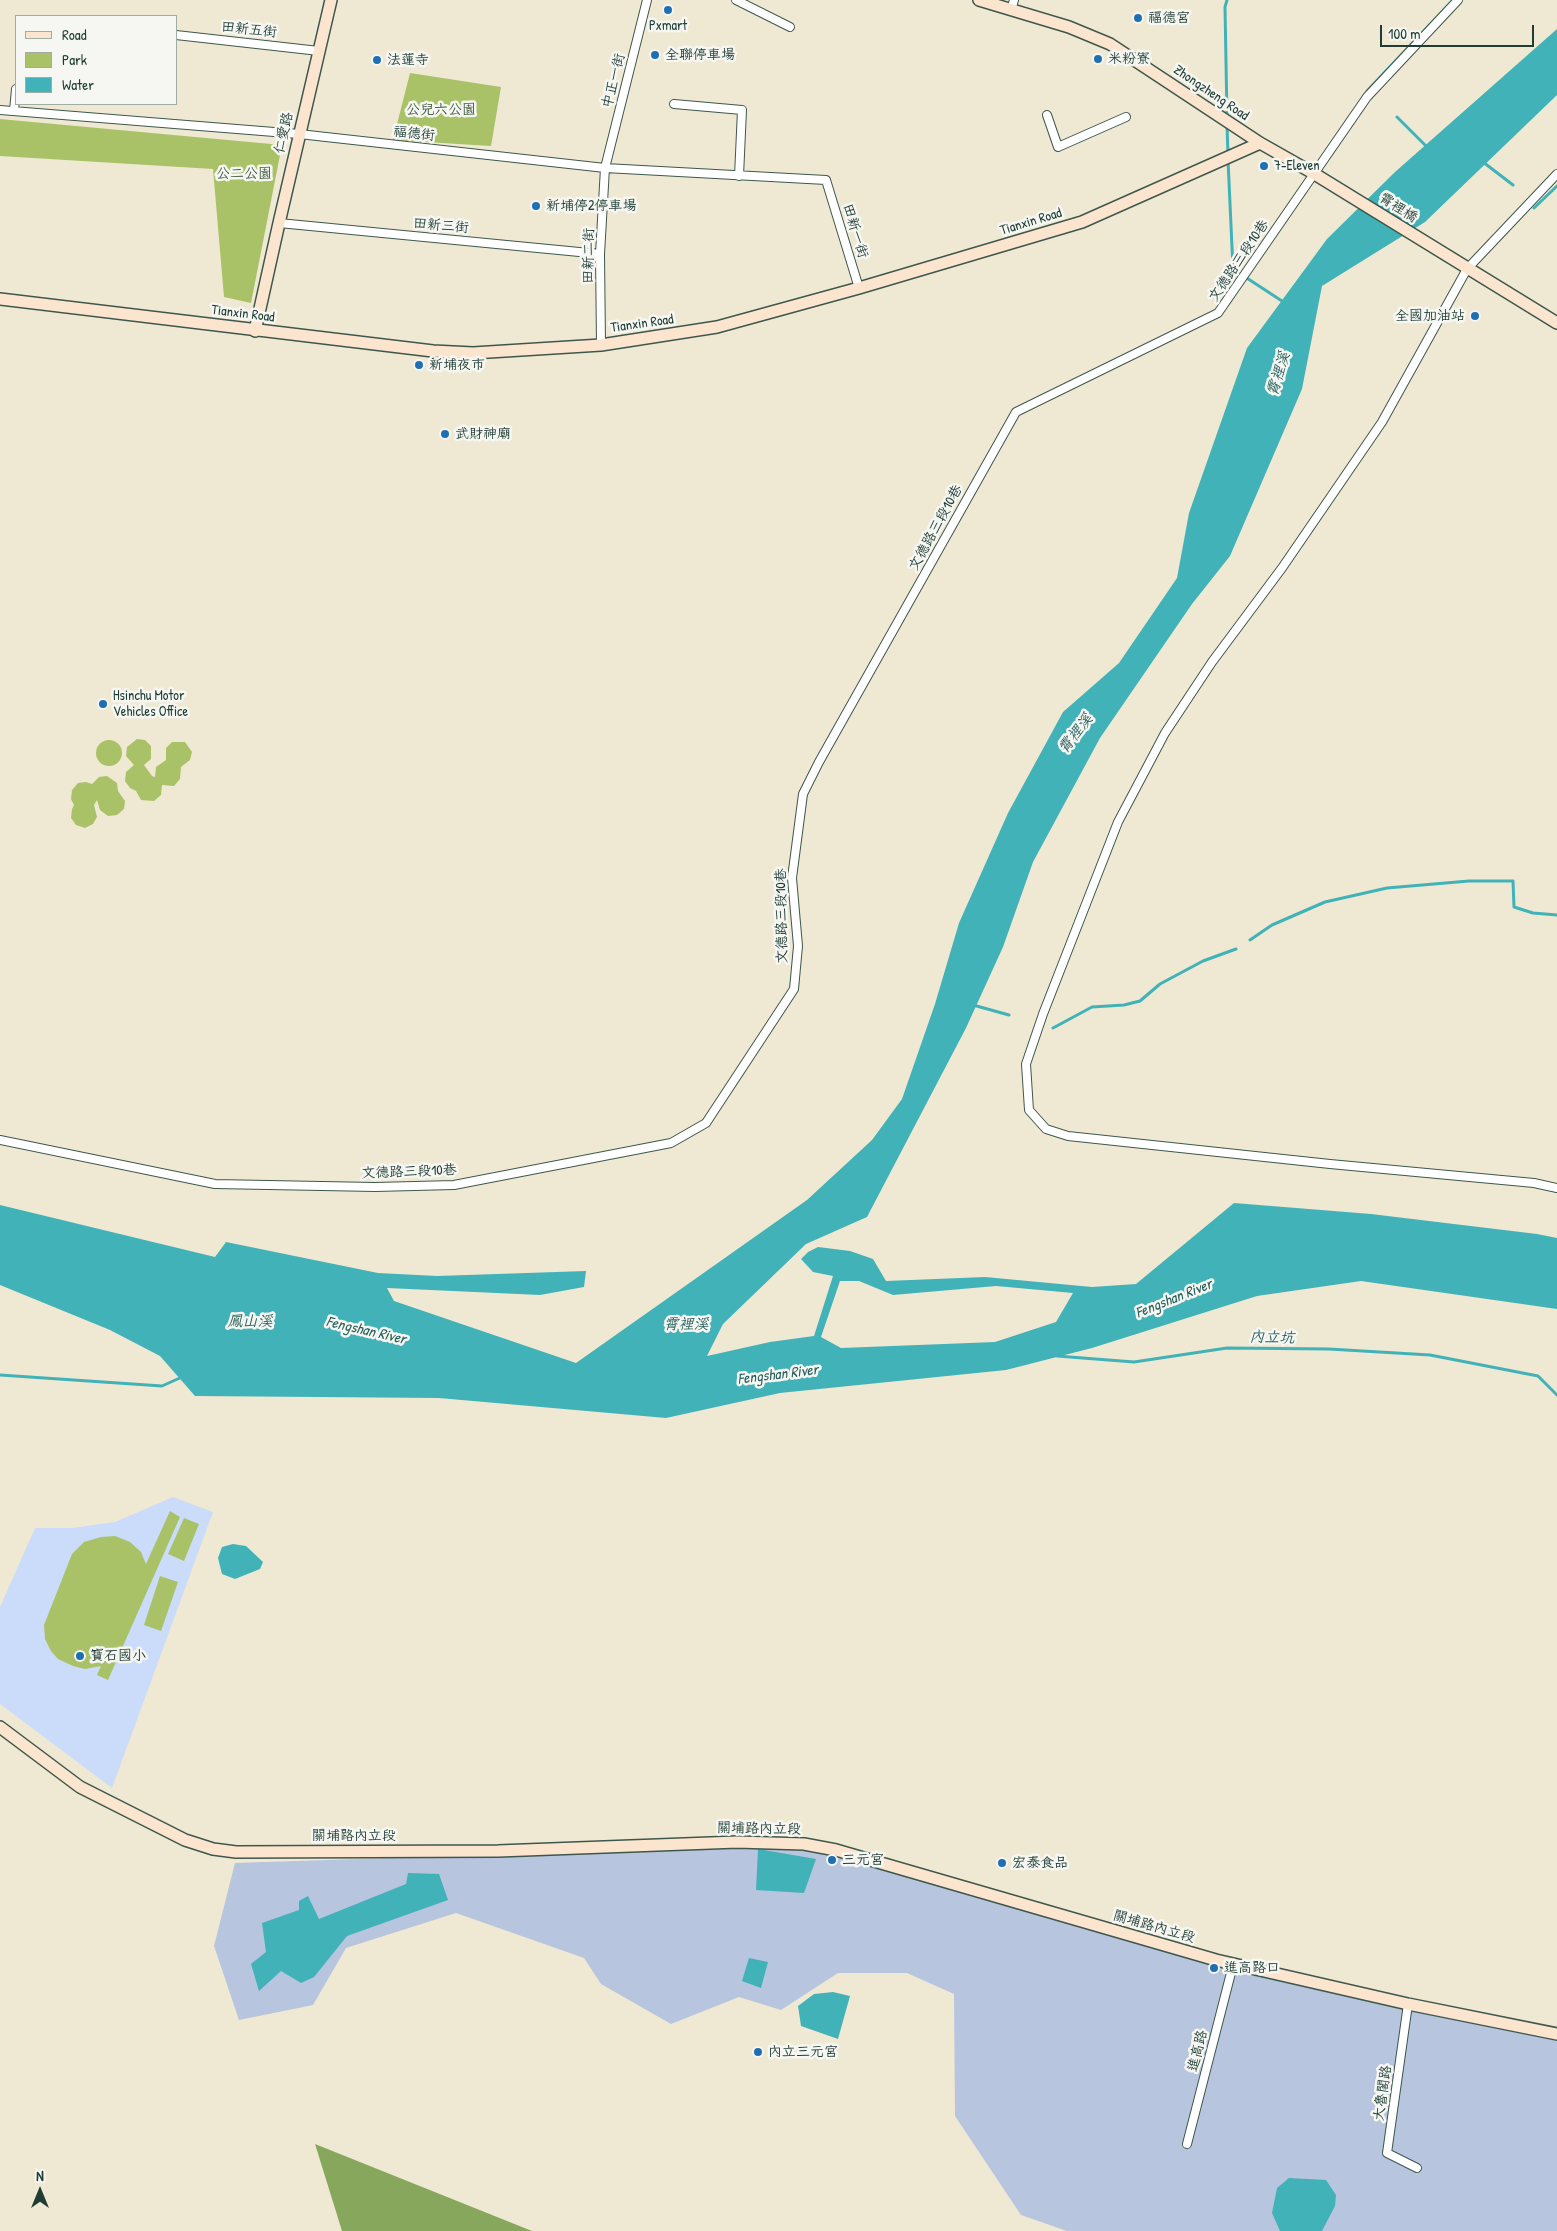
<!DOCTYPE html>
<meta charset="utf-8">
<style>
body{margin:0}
#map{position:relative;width:1557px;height:2231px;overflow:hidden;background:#efe9d3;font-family:"Patrick Hand",sans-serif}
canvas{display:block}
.legend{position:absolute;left:15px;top:15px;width:162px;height:90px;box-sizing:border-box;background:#f6f6f2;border:1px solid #a0aca6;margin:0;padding:6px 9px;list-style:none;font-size:15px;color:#1f3d34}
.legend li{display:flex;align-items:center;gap:10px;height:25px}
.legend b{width:25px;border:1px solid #a0aca6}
.north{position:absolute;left:15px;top:2166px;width:50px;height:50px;-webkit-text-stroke:4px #f6f6f2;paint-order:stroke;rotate:0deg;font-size:14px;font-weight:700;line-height:20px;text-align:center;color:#1f3d34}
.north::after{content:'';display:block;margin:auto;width:18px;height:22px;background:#1f3d34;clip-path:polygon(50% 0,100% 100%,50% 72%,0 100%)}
.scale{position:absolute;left:1380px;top:25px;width:154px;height:22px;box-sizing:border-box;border:2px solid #1f3d34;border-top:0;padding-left:6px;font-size:15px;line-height:18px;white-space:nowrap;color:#1f3d34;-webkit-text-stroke:4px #f6f6f2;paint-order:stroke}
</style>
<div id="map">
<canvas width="1557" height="2231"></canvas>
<ul class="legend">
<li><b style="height:6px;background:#fce5cf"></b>Road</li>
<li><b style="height:14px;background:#aac267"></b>Park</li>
<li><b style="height:14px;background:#41b2b8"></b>Water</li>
</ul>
<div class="north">N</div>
<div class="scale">100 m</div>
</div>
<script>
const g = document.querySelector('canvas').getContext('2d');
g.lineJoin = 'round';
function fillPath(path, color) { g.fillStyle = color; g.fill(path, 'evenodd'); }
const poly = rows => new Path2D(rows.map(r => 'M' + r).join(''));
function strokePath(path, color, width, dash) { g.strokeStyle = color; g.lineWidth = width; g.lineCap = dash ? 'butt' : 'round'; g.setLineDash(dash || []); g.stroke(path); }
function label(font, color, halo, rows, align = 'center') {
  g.font = font + ' "Patrick Hand","LXGW WenKai TC",sans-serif'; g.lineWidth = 5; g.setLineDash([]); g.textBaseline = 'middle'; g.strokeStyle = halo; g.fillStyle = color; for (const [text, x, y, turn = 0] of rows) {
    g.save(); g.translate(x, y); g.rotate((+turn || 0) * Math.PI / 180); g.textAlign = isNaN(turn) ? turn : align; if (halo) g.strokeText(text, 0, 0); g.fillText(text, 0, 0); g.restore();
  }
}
const built = poly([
 [173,1497,213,1512,112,1788,0,1704,0,1607,35,1528,72,1528,115,1522]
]);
const industrial = poly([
 [753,1846,808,1850,1374,2001,1557,2035,1557,2231,1067,2231,1021,2215,955,2116,954,1994,907,1973,838,1973,781,2010,739,1997,671,2024,601,1984,584,1958,456,1913,346,1948,313,2005,239,2020,214,1946,235,1863]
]);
const green = poly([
 [410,73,501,87,491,146,393,140],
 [0,119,282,145,251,303,224,297,213,169,0,156],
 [137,739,145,740,151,746,151,759,144,765,152,776,155,777,156,767,166,760,166,748,172,742,185,742,192,752,190,760,181,767,180,779,174,786,162,785,161,795,154,801,141,800,136,791,130,788,125,781,126,772,134,765,126,756,127,747],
 '96 753a13 13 0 1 1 26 0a13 13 0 1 1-26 0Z',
 [107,776,117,783,118,791,125,801,124,809,117,815,108,816,100,810,97,800,94,805,97,817,93,824,85,828,76,825,71,818,72,809,74,805,71,799,72,790,78,783,86,782,92,784,99,777],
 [170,1511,180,1517,108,1680,97,1675,101,1666,85,1669,73,1666,58,1659,51,1651,45,1639,44,1625,72,1554,84,1542,101,1537,115,1536,130,1542,141,1552,146,1564],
 [184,1518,199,1524,184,1561,168,1554],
 [160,1576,178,1582,161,1631,144,1625]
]);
const forest = poly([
 [315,2144,532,2231,342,2231]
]);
const water = poly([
 [1557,29,1557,95,1425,222,1322,286,1302,389,1230,556,1192,604,1100,738,1033,862,1003,947,966,1028,867,1217,806,1244,723,1324,707,1356,770,1342,814,1336,833,1276,813,1272,801,1259,808,1252,818,1247,850,1251,873,1259,886,1281,985,1277,1092,1287,1136,1284,1234,1203,1371,1214,1537,1234,1557,1238,1557,1309,1361,1281,1257,1296,1092,1348,1006,1370,780,1393,666,1418,439,1398,195,1396,160,1356,110,1330,0,1285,0,1205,215,1257,226,1242,378,1273,437,1276,586,1271,584,1287,540,1295,387,1288,394,1301,576,1363,807,1200,872,1140,902,1099,935,1004,959,923,1008,813,1063,712,1119,663,1177,578,1189,513,1247,348,1327,239,1395,172],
 [840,1281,859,1281,893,1295,996,1286,1073,1293,1056,1322,995,1342,841,1348,821,1337],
 [233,1544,246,1546,263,1562,260,1569,235,1579,222,1574,218,1558,222,1547],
 [758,1849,816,1859,804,1893,756,1890],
 [408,1873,439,1874,448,1900,347,1936,314,1977,301,1983,281,1971,259,1991,251,1964,266,1952,262,1923,299,1910,299,1901,308,1896,319,1919,406,1884],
 [749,1958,768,1962,761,1988,742,1981],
 [833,1992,850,1996,838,2039,801,2026,798,2006,814,1994],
 [1289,2178,1326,2180,1336,2195,1335,2206,1322,2231,1280,2231,1272,2213,1277,2188]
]);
const stream = poly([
 [1367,91,1453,0],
 [1227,117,1225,7,1227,0],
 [1397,117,1428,148],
 [1227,125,1228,154],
 [1228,160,1233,269,1285,303],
 [1483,162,1513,185],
 [1534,208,1557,186],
 [1250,940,1272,925,1325,902,1387,888,1469,881,1513,881,1514,907,1533,913,1557,915],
 [973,1005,1009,1015],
 [1053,1028,1092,1007,1124,1005,1140,1001,1160,984,1203,961,1236,949],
 [1057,1356,1134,1362,1227,1348,1329,1349,1430,1355,1538,1376,1557,1395],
 [0,1375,162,1386,182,1377]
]);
const street = poly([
 [736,0,790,27],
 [1011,10,1014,0],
 [176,35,319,51],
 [674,104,742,110,739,176],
 [0,110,299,134,605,168,826,180,859,288],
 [14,111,16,89],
 [1047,115,1058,147,1126,117],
 [1557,174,1467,269,1382,422,1282,568,1212,662,1165,733,1118,822,1043,1014,1026,1064,1029,1110,1046,1129,1068,1136,1330,1164,1534,1183,1557,1188],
 [279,223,600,254],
 [601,345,600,254,605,168,647,0],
 [0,1140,215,1184,375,1187,454,1185,671,1143,706,1123,794,989,798,946,792,878,803,794,819,762,1016,412,1218,313,1367,97,1458,0],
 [1408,2004,1387,2153,1417,2168],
 [1187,2144,1233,1965]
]);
const secondary = poly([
 [979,0,1069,27,1110,44,1260,143,1313,173,1557,323],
 [0,299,433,351,473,353,601,345,717,327,859,288,1082,222,1260,143],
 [255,331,279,223,331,0],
 [0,1727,80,1787,185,1840,213,1849,236,1852,498,1851,737,1842,804,1844,836,1850,1216,1960,1408,2004,1557,2034]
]);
const markers = [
 [668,10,5,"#1f6fb2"],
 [1138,18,5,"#1f6fb2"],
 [655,55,5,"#1f6fb2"],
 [1098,59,5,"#1f6fb2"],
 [377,60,5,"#1f6fb2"],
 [1264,166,5,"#1f6fb2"],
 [536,206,5,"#1f6fb2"],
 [1475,316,5,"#1f6fb2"],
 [419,365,5,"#1f6fb2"],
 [445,434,5,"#1f6fb2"],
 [103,704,5,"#1f6fb2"],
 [80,1656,5,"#1f6fb2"],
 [832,1860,5,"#1f6fb2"],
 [1002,1863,5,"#1f6fb2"],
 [1214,1968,5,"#1f6fb2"],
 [758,2052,5,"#1f6fb2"]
];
const poiNames = [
 ["福德宮",1148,18],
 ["Pxmart",668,26,"center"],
 ["全聯停車場",665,55],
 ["米粉寮",1108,59],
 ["法蓮寺",387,60],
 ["7-Eleven",1274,166],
 ["新埔停2停車場",546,206],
 ["全國加油站",1465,316,"right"],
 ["新埔夜市",429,365],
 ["武財神廟",455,434],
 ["Hsinchu Motor",113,696],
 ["Vehicles Office",113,712],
 ["寶石國小",90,1656],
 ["三元宮",842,1860],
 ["宏泰食品",1012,1863],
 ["進高路口",1224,1968],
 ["內立三元宮",768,2052]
];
const streetNames = [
 ["田新五街",249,30,6],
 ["中正一街",614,81,-76],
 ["Zhongzheng Road",1211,93,34],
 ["仁愛路",284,133,-77],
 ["福德街",414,134,6],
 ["霄裡橋",1398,208,32],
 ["Tianxin Road",1031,222,-17],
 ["田新三街",441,226,5],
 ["田新一街",855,231,73],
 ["田新二街",589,256,-89],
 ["文德路三段10巷",1239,261,-56],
 ["Tianxin Road",243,314,7],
 ["Tianxin Road",642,324,-8],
 ["文德路三段10巷",936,528,-61],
 ["文德路三段10巷",782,916,-91],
 ["文德路三段10巷",409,1172,-2],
 ["關埔路內立段",759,1829,1],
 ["關埔路內立段",354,1836],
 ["關埔路內立段",1154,1927,16],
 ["進高路",1198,2051,-76],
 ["大魯閣路",1383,2093,-82]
];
const parkNames = [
 ["公兒六公園",441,110],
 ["公二公園",244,174]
];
const waterNames = [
 ["霄裡溪",1279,374,-73],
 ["霄裡溪",1076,734,-52],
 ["Fengshan River",1174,1299,-22],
 ["鳳山溪",250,1322],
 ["霄裡溪",686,1325],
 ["Fengshan River",366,1331,13],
 ["內立坑",1272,1338,2],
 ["Fengshan River",778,1375,-7]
];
fillPath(built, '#cadcf9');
fillPath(industrial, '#b7c5de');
fillPath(green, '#aac267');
fillPath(forest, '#87a85c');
fillPath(water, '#41b2b8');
strokePath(stream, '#41b2b8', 3);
strokePath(street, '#3e574c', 10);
strokePath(secondary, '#3e574c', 14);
strokePath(street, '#fff', 8);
strokePath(secondary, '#fce5cf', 11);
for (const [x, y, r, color] of markers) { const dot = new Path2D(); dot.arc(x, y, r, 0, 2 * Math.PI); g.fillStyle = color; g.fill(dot); strokePath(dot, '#f6f6f2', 2); }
label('14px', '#1f3d34', '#f6f6f2', poiNames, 'left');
label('14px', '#1f3d34', '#f6f6f2', streetNames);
label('14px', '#425e41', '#f6f6f2', parkNames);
label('italic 15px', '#29605c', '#f6f6f2', waterNames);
</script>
